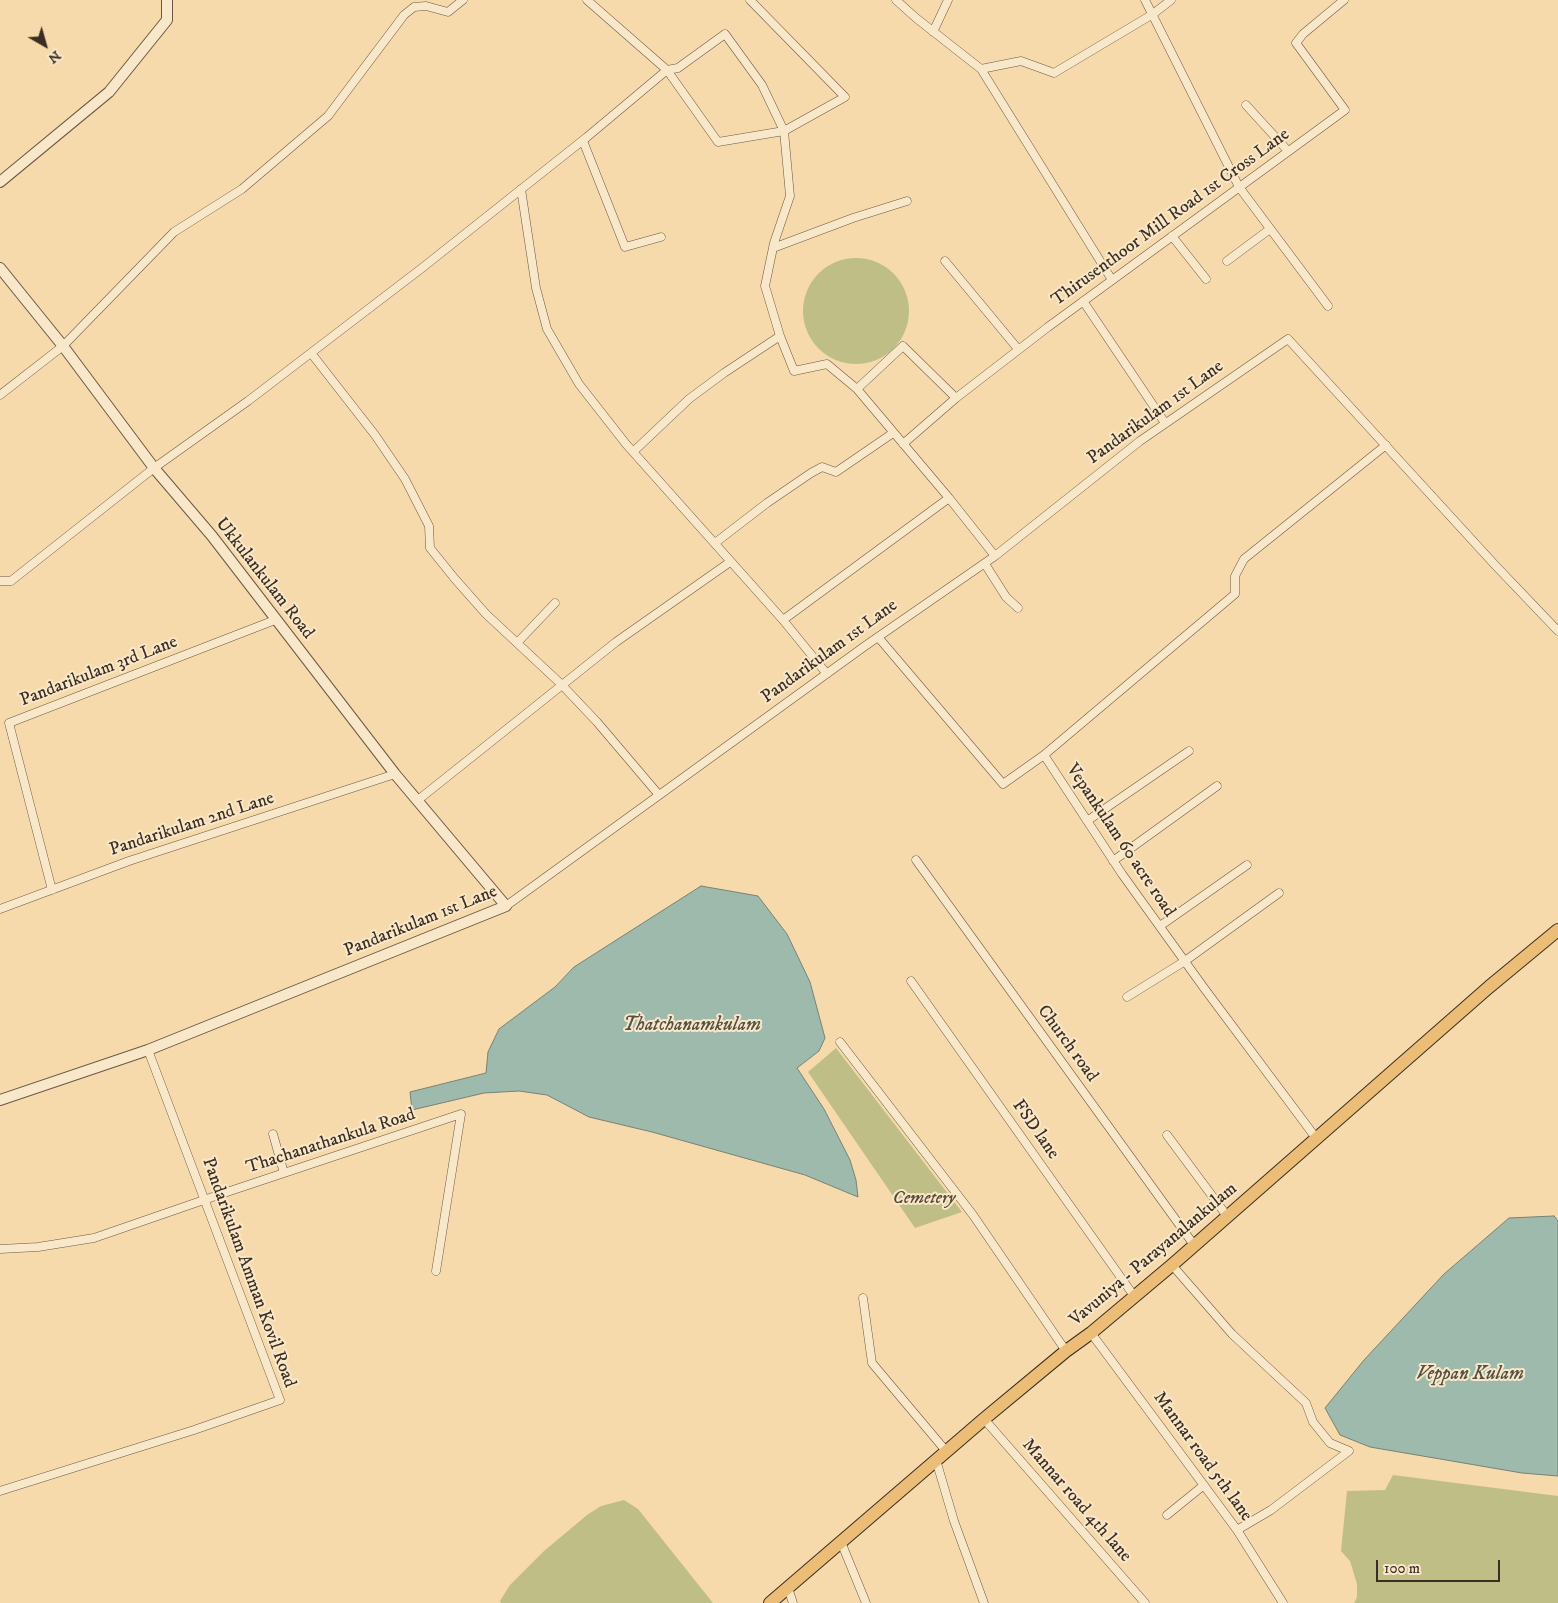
<!DOCTYPE html>
<style>
body{margin:0}
#map{position:relative;width:1558px;height:1603px;overflow:hidden;background:#f6daac;font-family:"IM FELL DW Pica",serif}
canvas{display:block}
.north{position:absolute;left:20px;top:20px;width:50px;height:50px;-webkit-text-stroke:4px #f9e7c9;paint-order:stroke;rotate:142deg;font-size:14px;font-weight:700;line-height:20px;text-align:center;color:#3b2d21}
.north::after{content:'';display:block;margin:auto;width:18px;height:22px;background:#3b2d21;clip-path:polygon(50% 0,100% 100%,50% 72%,0 100%)}
.scale{position:absolute;left:1376px;top:1560px;width:124px;height:22px;box-sizing:border-box;border:2px solid #3b2d21;border-top:0;padding-left:6px;font-size:15px;line-height:18px;white-space:nowrap;color:#3b2d21;-webkit-text-stroke:4px #f9e7c9;paint-order:stroke}
</style>
<div id="map">
<canvas width="1558" height="1603"></canvas>
<div class="north">N</div>
<div class="scale">100 m</div>
</div>
<script>
const g = document.querySelector('canvas').getContext('2d');
g.lineJoin = 'round';
function fillPath(path, color) { g.fillStyle = color; g.fill(path, 'evenodd'); }
const poly = rows => new Path2D(rows.map(r => 'M' + r).join(''));
function strokePath(path, color, width, dash) { g.strokeStyle = color; g.lineWidth = width; g.lineCap = dash ? 'butt' : 'round'; g.setLineDash(dash || []); g.stroke(path); }
function label(font, color, halo, rows, align = 'center') {
  g.font = font + ' "IM FELL DW Pica",serif'; g.lineWidth = 4; g.setLineDash([]); g.textBaseline = 'middle'; g.strokeStyle = halo; g.fillStyle = color; for (const [text, x, y, turn = 0] of rows) {
    g.save(); g.translate(x, y); g.rotate((+turn || 0) * Math.PI / 180); g.textAlign = isNaN(turn) ? turn : align; if (halo) g.strokeText(text, 0, 0); g.fillText(text, 0, 0); g.restore();
  }
}
const green = poly([
 '803 311a53 53 0 1 1 106 0a53 53 0 1 1-106 0Z',
 [836,1048,962,1212,915,1228,808,1072],
 [1393,1475,1558,1496,1558,1603,1354,1603,1357,1597,1357,1584,1350,1561,1341,1551,1347,1491,1385,1490],
 [624,1500,638,1509,713,1603,501,1603,500,1601,510,1585,544,1551,587,1515,601,1506]
]);
const water = poly([
 [701,886,758,896,787,934,810,982,825,1038,819,1051,797,1068,824,1109,850,1160,856,1180,858,1197,805,1175,652,1132,589,1117,547,1095,519,1091,484,1093,412,1110,410,1092,486,1073,488,1052,499,1029,555,987,574,967,701,886],
 [1554,1216,1558,1221,1558,1476,1522,1473,1370,1447,1340,1435,1325,1408,1364,1360,1444,1274,1509,1218,1554,1216]
]);
const minor = poly([
 [587,0,667,70,678,68,725,34,762,85,784,131,845,97,750,0],
 [896,0,916,18,981,69],
 [1145,0,1239,187,1328,306],
 [933,32,948,0],
 [1246,105,1288,151],
 [586,138,583,141,625,247,661,237],
 [521,189,536,288,547,329,579,384,626,444,783,620,827,674],
 [1172,236,1206,279],
 [773,248,853,218,907,201],
 [945,261,1018,349],
 [1227,261,1270,229],
 [1112,280,981,69,1021,61,1054,73,1153,14,1171,0],
 [1083,301,1165,423],
 [311,353,375,435,405,479,429,526,430,548,455,579,486,614,561,684,597,722,659,795],
 [857,389,903,346,956,398],
 [0,395,63,346,174,232,242,189,328,116,404,15,414,7,426,6,448,12,463,0],
 [903,444,956,398,1048,327,1345,110,1296,43,1303,34,1344,0],
 [633,452,689,399,724,373,780,336],
 [715,543,767,503,811,473,822,467,836,472,893,433],
 [985,564,1006,597,1018,608],
 [0,581,11,581,154,468,248,401,422,268,587,137,667,70,718,142,784,131,790,196,774,243,765,286,780,336,794,371,827,364,857,389,949,498,995,556],
 [783,620,949,498],
 [878,637,1003,784,1044,755,1122,874,1204,988,1316,1138],
 [517,643,555,603],
 [1044,755,1235,594,1235,576,1244,559,1386,445],
 [418,800,616,642,730,562],
 [1087,821,1189,751],
 [916,860,1194,1245],
 [1113,861,1217,786],
 [52,890,9,723,275,620],
 [506,906,865,646,995,556,1140,441,1288,339,1495,565,1558,631],
 [0,909,129,861,395,774],
 [1160,926,1247,865],
 [911,981,1134,1296],
 [1127,997,1185,961,1279,893],
 [840,1042,973,1215,1066,1351],
 [273,1134,284,1173],
 [1167,1135,1227,1216],
 [0,1249,38,1247,94,1238,227,1192,461,1114,436,1271],
 [1172,1265,1232,1334,1306,1403,1313,1422,1330,1443,1349,1451,1271,1510,1237,1530],
 [863,1298,872,1363,946,1451],
 [1091,1333,1237,1530,1283,1603],
 [984,1419,1145,1603],
 [936,1460,954,1521,984,1603],
 [0,1491,194,1430,280,1400,148,1050],
 [1167,1515,1204,1485],
 [841,1542,866,1603],
 [788,1588,793,1603]
]);
const tertiary = poly([
 [0,182,109,92,167,20,167,0],
 [0,268,63,346,154,468,212,536,395,774,506,906,148,1050,0,1100]
]);
const trunk = poly([
 [770,1603,984,1419,1066,1351,1091,1333,1172,1265,1489,987,1558,930]
]);
const streetNames = [
 ["Thirusenthoor Mill Road 1st Cross Lane",1171,218,-36],
 ["Pandarikulam 1st Lane",1156,413,-36],
 ["Ukkulankulam Road",264,579,52],
 ["Pandarikulam 1st Lane",830,652,-36],
 ["Pandarikulam 3rd Lane",99,672,-21],
 ["Pandarikulam 2nd Lane",192,825,-18],
 ["Vepankulam 60 acre road",1120,841,56],
 ["Pandarikulam 1st Lane",421,922,-22],
 ["Church road",1067,1044,54],
 ["FSD lane",1035,1130,55],
 ["Thachanathankula Road",331,1142,-18],
 ["Vavuniya - Parayanalankulam",1154,1255,-40],
 ["Pandarikulam Amman Kovil Road",248,1273,70],
 ["Mannar road 5th lane",1202,1457,54],
 ["Mannar road 4th lane",1076,1501,49]
];
const parkNames = [
 ["Cemetery",924,1199]
];
const waterNames = [
 ["Thatchanamkulam",692,1026],
 ["Veppan Kulam",1470,1375]
];
fillPath(green, '#c0be87');
fillPath(water, '#9dbaad');
strokePath(water, '#768275', 1);
strokePath(minor, '#6a5844', 9);
strokePath(tertiary, '#6a5844', 12);
strokePath(trunk, '#3b2d21', 14);
strokePath(minor, '#f9e7c9', 8);
strokePath(tertiary, '#f9e7c9', 10);
strokePath(trunk, '#ebbd76', 12);
label('18px', '#3b2d21', '#f9e7c9', streetNames);
label('italic 18px', '#564a35', '#f9e7c9', parkNames);
label('italic 19px', '#545044', '#f9e7c9', waterNames);
</script>
